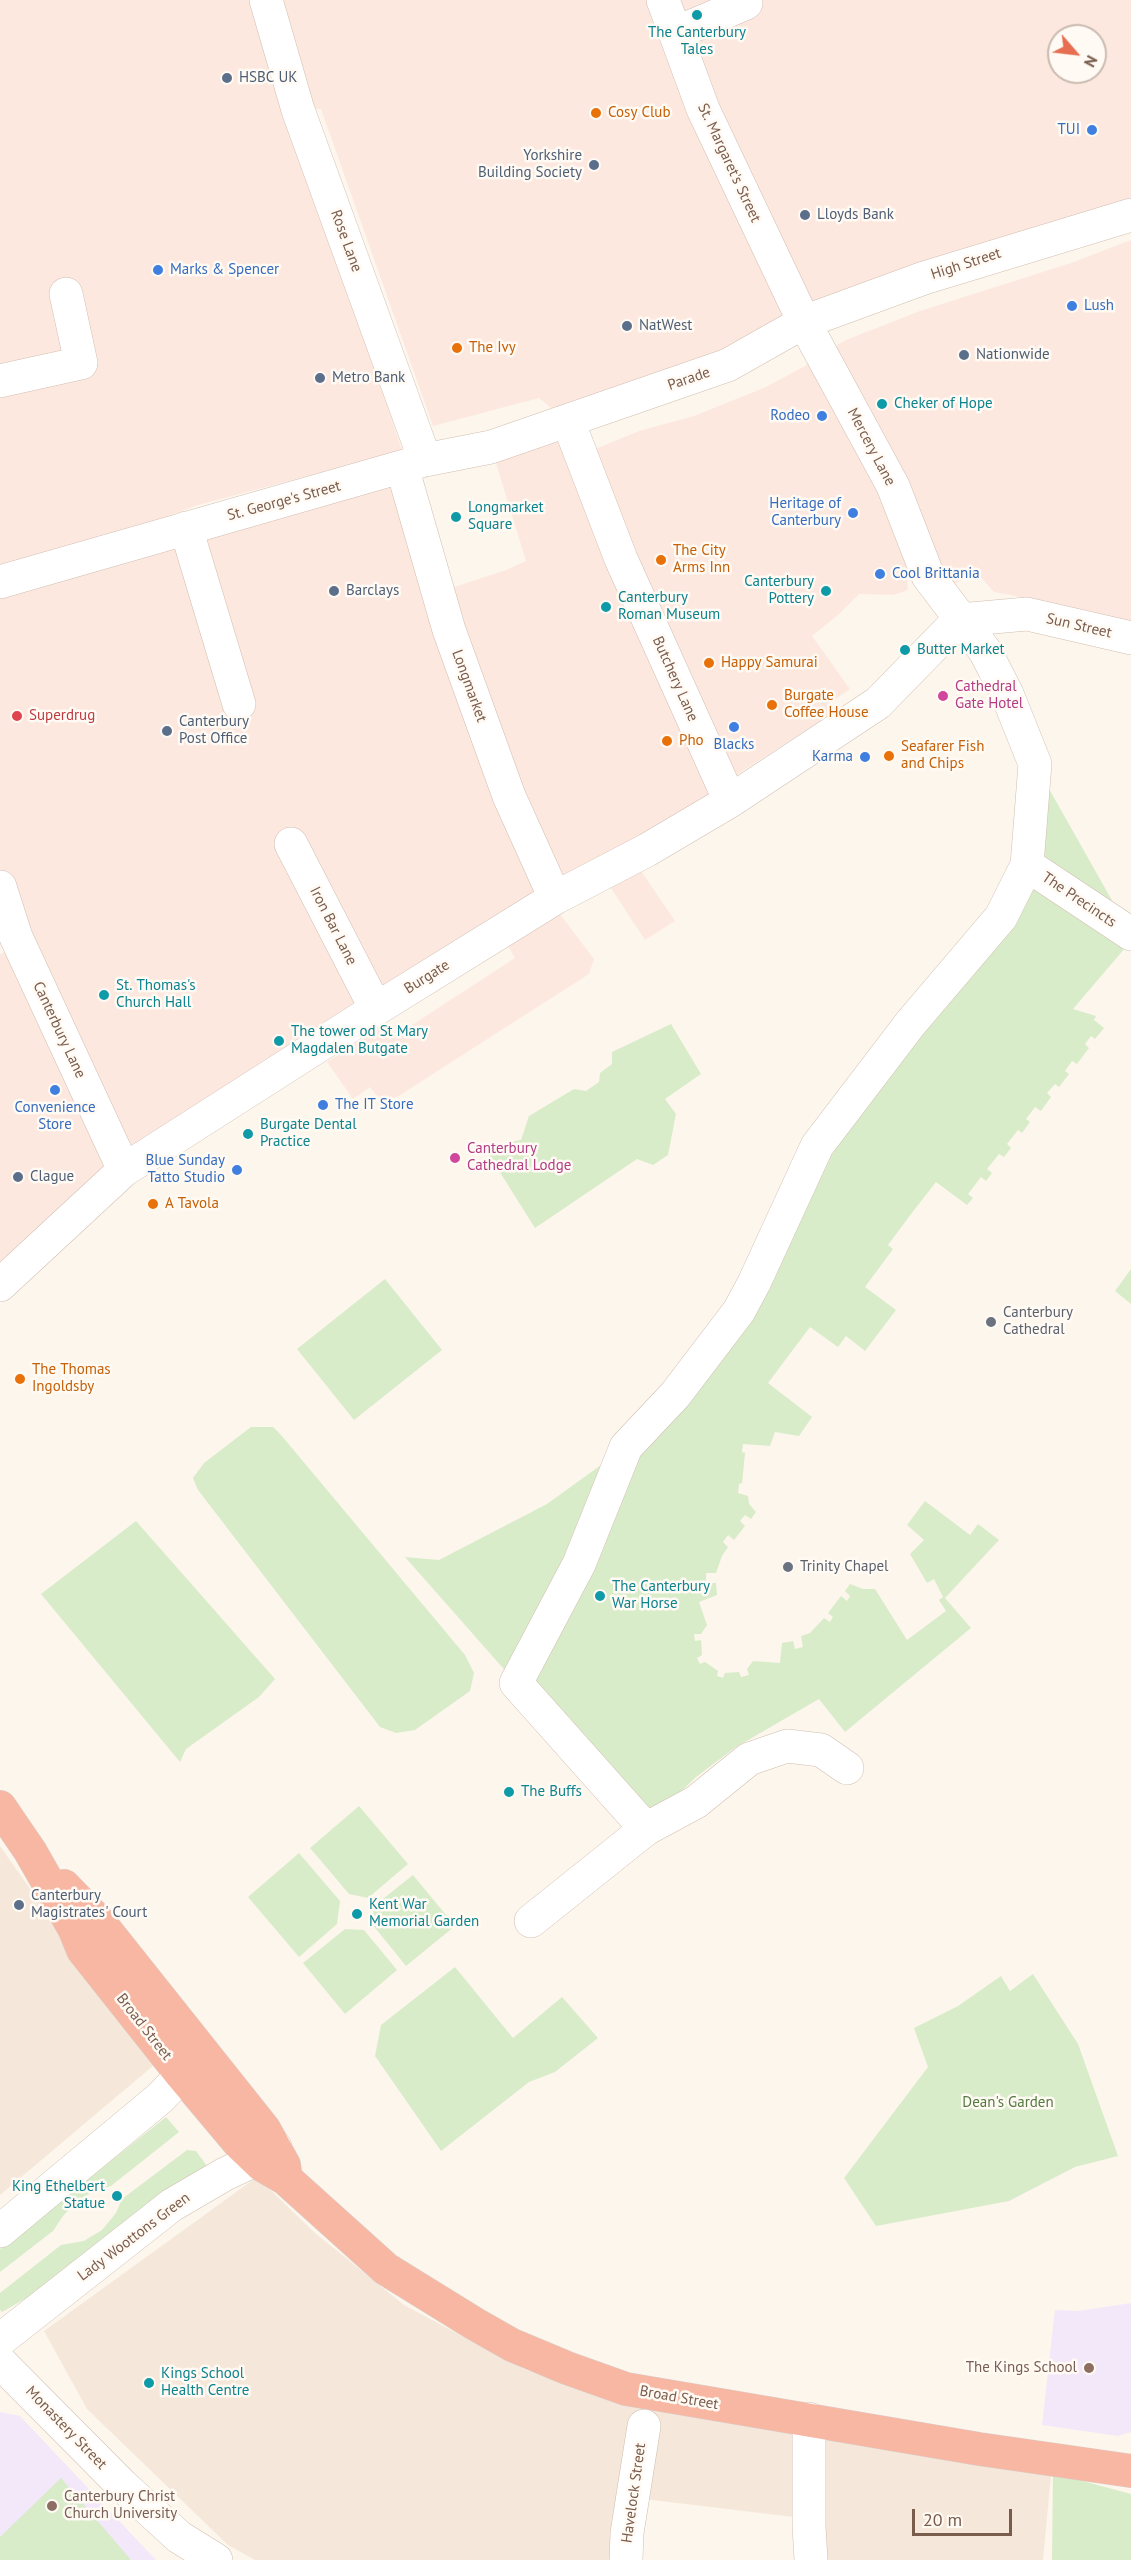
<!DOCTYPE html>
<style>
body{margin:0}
#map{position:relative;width:1131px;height:2560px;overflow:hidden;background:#fdf6ec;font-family:"PT Sans",sans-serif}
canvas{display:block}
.north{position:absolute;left:1047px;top:24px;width:60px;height:60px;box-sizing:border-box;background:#fffaf3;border:2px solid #cabbb1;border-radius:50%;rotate:118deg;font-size:16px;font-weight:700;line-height:24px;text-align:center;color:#7a5c4d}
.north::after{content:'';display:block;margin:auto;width:21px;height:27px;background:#e76f51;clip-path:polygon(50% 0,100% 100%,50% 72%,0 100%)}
.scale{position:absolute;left:912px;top:2509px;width:100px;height:27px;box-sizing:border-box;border:3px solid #7a5c4d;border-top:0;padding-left:8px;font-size:18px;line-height:21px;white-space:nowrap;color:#7a5c4d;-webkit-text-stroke:4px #fffaf3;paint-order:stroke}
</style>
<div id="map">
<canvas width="1131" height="2560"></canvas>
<div class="north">N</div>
<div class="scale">20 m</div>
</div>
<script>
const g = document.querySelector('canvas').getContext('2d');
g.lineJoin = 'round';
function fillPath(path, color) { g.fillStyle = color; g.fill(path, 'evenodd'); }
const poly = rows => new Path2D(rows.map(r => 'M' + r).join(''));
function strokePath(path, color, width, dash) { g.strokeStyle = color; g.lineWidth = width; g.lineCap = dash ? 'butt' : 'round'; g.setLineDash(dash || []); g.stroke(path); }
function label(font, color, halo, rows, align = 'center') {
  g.font = font + ' "PT Sans",sans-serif'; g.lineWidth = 5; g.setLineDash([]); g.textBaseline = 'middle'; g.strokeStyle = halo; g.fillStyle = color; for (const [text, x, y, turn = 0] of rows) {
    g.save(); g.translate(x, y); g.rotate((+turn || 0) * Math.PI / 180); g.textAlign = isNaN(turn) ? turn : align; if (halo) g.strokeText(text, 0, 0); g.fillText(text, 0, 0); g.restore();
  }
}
const residential = poly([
 [0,1846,154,2065,0,2195],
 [257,2177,315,2233,404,2305,526,2370,632,2404,1051,2476,1043,2560,799,2560,794,2517,619,2496,612,2560,255,2560,228,2545,87,2409,44,2331]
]);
const commercial = poly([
 [0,0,1131,0,1131,215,568,422,730,801,124,1170,0,887,0,582,385,473,439,592,506,570,526,561,491,447,567,421,539,398,433,426,321,109,298,110,292,108,402,451,198,505,0,577],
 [1059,36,1095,36,1095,72,1059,72],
 [1131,240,1131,628,1042,601,994,592,976,572,946,589,830,349,846,340,920,311,1071,263],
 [814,361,867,458,905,559,908,590,893,595,859,594,838,615,812,636,850,689,828,704,834,712,730,779,588,452,639,431,694,416,766,387],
 [637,865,675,921,645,940,607,882],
 [559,913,594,959,589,974,397,1097,386,1099,377,1096,370,1087,353,1099,327,1062,381,1027,389,1040,515,958,507,944],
 [4,952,29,997,104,1166,39,1235,0,1270,0,955]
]);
const education = poly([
 [1131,2303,1131,2432,1118,2436,1042,2425,1055,2310,1078,2311],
 [0,2412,20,2416,156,2560,0,2560]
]);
const green = poly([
 [1035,764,1127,927,1131,941,1073,1009,1096,1016,1094,1020,1104,1028,1095,1039,1091,1036,1085,1044,1089,1048,1077,1064,1072,1061,1065,1071,1069,1074,1059,1087,1055,1084,1047,1093,1051,1097,1041,1111,1035,1107,1026,1119,1030,1122,1022,1133,1018,1130,1007,1144,1011,1148,1004,1157,999,1154,987,1169,992,1173,986,1181,981,1177,968,1194,973,1198,967,1205,936,1182,911,1214,888,1245,893,1249,865,1287,896,1310,865,1351,846,1336,838,1347,810,1327,768,1383,812,1417,799,1436,775,1432,770,1446,743,1444,742,1452,745,1453,742,1483,739,1484,738,1493,748,1496,749,1504,756,1512,751,1519,745,1515,740,1521,745,1526,734,1540,728,1535,723,1542,728,1547,722,1556,716,1573,706,1573,706,1583,716,1583,717,1595,699,1602,707,1625,701,1634,694,1634,695,1641,701,1640,702,1655,697,1658,700,1664,705,1662,718,1671,717,1676,723,1678,725,1673,739,1672,741,1677,749,1675,747,1669,753,1661,780,1663,782,1643,793,1641,795,1649,803,1647,801,1636,810,1633,824,1618,830,1622,833,1617,828,1613,841,1596,847,1601,850,1596,845,1591,850,1584,863,1589,875,1589,907,1640,946,1611,939,1600,943,1597,934,1579,927,1583,910,1554,924,1540,907,1525,925,1501,970,1535,978,1524,999,1540,945,1598,971,1628,845,1732,819,1699,736,1747,696,1777,662,1810,629,1811,405,1557,439,1560,547,1504,626,1447,781,1222,1001,917],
 [671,1024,701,1074,665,1099,676,1114,668,1155,653,1165,637,1159,535,1228,484,1147,521,1140,529,1116,574,1089,586,1091,599,1082,600,1073,612,1064,612,1052],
 [1131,1269,1131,1304,1115,1291],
 [385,1279,442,1350,354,1420,297,1349],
 [251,1427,273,1427,281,1435,465,1655,474,1673,470,1691,415,1730,396,1733,380,1727,198,1490,193,1478,204,1463],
 [136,1521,275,1679,259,1697,186,1749,180,1762,41,1594],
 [359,1806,408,1864,368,1898,349,1894,310,1848],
 [299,1853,340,1901,337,1924,299,1957,248,1897],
 [413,1875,455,1926,406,1966,372,1924,374,1906],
 [345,1929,364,1930,397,1970,345,2014,303,1963],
 [455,1967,513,2038,562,1997,598,2038,555,2072,529,2082,441,2151,375,2056,381,2025],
 [1033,1974,1078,2044,1118,2156,1075,2167,1009,2201,876,2226,844,2178,928,2067,914,2028,958,2006,1001,1976,1010,1991],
 [166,2117,179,2132,111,2186,94,2191,78,2200,63,2216,53,2231,0,2272,0,2249],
 [187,2150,196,2151,210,2170,30,2296,2,2312,0,2310,0,2293,61,2245,84,2241,102,2230,116,2213,122,2199],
 [1053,2473,1131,2494,1131,2560,1052,2560],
 [61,2478,131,2560,0,2560,0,2537]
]);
const minor = poly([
 [266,0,298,110,425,460],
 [663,0,703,109,804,322,893,486,928,576,985,651,1007,694,1035,764,1027,865,1001,917,910,1024,817,1146,754,1283,739,1311,675,1395,626,1447,579,1564,516,1683,646,1829,696,1802,749,1759,787,1746,821,1750,847,1768],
 [676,33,746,3],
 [0,381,81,363,66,294],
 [568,421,621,559,730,801],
 [402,467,449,630,509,796,555,898],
 [186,528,239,704],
 [0,582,425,460,491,447,728,365,804,322,924,278,1131,215],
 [291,844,376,1009],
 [1027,865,1131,934],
 [0,887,16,937,124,1170],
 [0,1285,124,1170,376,1009,555,898,647,850,730,801,878,703,959,620,1027,614,1131,638],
 [531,1921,646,1829],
 [0,2231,160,2098,182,2075],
 [0,2340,172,2205,225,2174,255,2160,275,2147],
 [0,2362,122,2485,179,2537,216,2560],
 [809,2419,809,2526,811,2560],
 [626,2560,627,2533,644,2426]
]);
const highway = poly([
 [0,1807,30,1851,74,1928,83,1950,182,2075,240,2144,262,2165,286,2179,386,2269,475,2324,512,2345,567,2368,626,2389,979,2449,1131,2471],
 [64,1886,100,1923,264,2129,284,2165,286,2179]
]);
const markers = [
 [697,15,6,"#0f9aa8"],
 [227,78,6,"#5c6f8a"],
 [596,113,6,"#e8710a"],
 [1092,130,6,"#3f7fe0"],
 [594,165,6,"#5c6f8a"],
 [805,215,6,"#5c6f8a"],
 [158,270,6,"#3f7fe0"],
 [1072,306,6,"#3f7fe0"],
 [627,326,6,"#5c6f8a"],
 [457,348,6,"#e8710a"],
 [964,355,6,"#5c6f8a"],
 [320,378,6,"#5c6f8a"],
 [882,404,6,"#0f9aa8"],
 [822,416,6,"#3f7fe0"],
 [853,513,6,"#3f7fe0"],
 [456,517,6,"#0f9aa8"],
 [661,560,6,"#e8710a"],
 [880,574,6,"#3f7fe0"],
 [334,591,6,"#5c6f8a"],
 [826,591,6,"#0f9aa8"],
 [606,607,6,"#0f9aa8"],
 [905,650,6,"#0f9aa8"],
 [709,663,6,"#e8710a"],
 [943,696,6,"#d1479c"],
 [772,705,6,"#e8710a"],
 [17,716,6,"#e0444e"],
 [734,727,6,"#3f7fe0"],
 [167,731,6,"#5c6f8a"],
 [667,741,6,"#e8710a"],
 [889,756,6,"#e8710a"],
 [865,757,6,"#3f7fe0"],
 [104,995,6,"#0f9aa8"],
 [279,1041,6,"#0f9aa8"],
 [55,1090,6,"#3f7fe0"],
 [323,1105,6,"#3f7fe0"],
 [248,1134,6,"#0f9aa8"],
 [455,1158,6,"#d1479c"],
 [237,1170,6,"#3f7fe0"],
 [18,1177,6,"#5c6f8a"],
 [153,1204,6,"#e8710a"],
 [991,1322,6,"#6b7280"],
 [20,1379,6,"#e8710a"],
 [788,1567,6,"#6b7280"],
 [600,1596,6,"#0f9aa8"],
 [509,1792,6,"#0f9aa8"],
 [19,1905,6,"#5c6f8a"],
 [357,1914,6,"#0f9aa8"],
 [117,2196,6,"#0f9aa8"],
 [1089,2368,6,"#8d6e63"],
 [149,2383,6,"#0f9aa8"],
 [52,2506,6,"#8d6e63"]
];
const cultureNames = [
 ["The Canterbury",697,33,"center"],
 ["Tales",697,50,"center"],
 ["Cheker of Hope",894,404],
 ["Longmarket",468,508],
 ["Square",468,525],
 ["Canterbury",814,582,"right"],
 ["Pottery",814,599,"right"],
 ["Canterbury",618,598],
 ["Roman Museum",618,615],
 ["Butter Market",917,650],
 ["St. Thomas's",116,986],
 ["Church Hall",116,1003],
 ["The tower od St Mary",291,1032],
 ["Magdalen Butgate",291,1049],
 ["Burgate Dental",260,1125],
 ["Practice",260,1142],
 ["The Canterbury",612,1587],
 ["War Horse",612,1604],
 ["The Buffs",521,1792],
 ["Kent War",369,1905],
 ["Memorial Garden",369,1922],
 ["King Ethelbert",105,2187,"right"],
 ["Statue",105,2204,"right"],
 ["Kings School",161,2374],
 ["Health Centre",161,2391]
];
const serviceNames = [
 ["HSBC UK",239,78],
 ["Yorkshire",582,156,"right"],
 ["Building Society",582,173,"right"],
 ["Lloyds Bank",817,215],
 ["NatWest",639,326],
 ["Nationwide",976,355],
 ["Metro Bank",332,378],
 ["Barclays",346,591],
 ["Canterbury",179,722],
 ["Post Office",179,739],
 ["Clague",30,1177],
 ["Canterbury",31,1896],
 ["Magistrates' Court",31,1913]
];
const foodNames = [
 ["Cosy Club",608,113],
 ["The Ivy",469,348],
 ["The City",673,551],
 ["Arms Inn",673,568],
 ["Happy Samurai",721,663],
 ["Burgate",784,696],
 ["Coffee House",784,713],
 ["Pho",679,741],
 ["Seafarer Fish",901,747],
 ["and Chips",901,764],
 ["A Tavola",165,1204],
 ["The Thomas",32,1370],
 ["Ingoldsby",32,1387]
];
const shopNames = [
 ["TUI",1080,130],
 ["Marks & Spencer",170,270,"left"],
 ["Lush",1084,306,"left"],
 ["Rodeo",810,416],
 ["Heritage of",841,504],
 ["Canterbury",841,521],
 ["Cool Brittania",892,574,"left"],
 ["Blacks",734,745,"center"],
 ["Karma",853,757],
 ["The IT Store",335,1105,"left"],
 ["Convenience",55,1108,"center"],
 ["Store",55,1125,"center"],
 ["Blue Sunday",225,1161],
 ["Tatto Studio",225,1178]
];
const streetNames = [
 ["St. Margaret's Street",729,163,65],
 ["Rose Lane",346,241,70],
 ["High Street",966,264,-18],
 ["Parade",689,379,-19],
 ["Mercery Lane",871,447,62],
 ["St. George's Street",284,501,-15],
 ["Sun Street",1079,626,13],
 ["Butchery Lane",675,679,66],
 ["Longmarket",469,686,70],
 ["The Precincts",1079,900,34],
 ["Iron Bar Lane",333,926,63],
 ["Burgate",427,977,-32],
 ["Canterbury Lane",59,1030,65],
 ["Broad Street",144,2027,52],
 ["Lady Woottons Green",134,2237,-37],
 ["Broad Street",679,2398,10],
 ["Monastery Street",66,2428,46],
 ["Havelock Street",634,2493,-82]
];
const hotelNames = [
 ["Cathedral",955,687],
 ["Gate Hotel",955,704],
 ["Canterbury",467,1149],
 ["Cathedral Lodge",467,1166]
];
const healthNames = [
 ["Superdrug",29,716]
];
const worshipNames = [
 ["Canterbury",1003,1313],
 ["Cathedral",1003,1330],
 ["Trinity Chapel",800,1567]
];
const parkNames = [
 ["Dean's Garden",1008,2103]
];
const educationNames = [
 ["The Kings School",1077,2368],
 ["Canterbury Christ",64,2497,"left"],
 ["Church University",64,2514,"left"]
];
fillPath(residential, '#f5e8da');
fillPath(commercial, '#fde8e0');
fillPath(education, '#f3e8fa');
fillPath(green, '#d8ecc9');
strokePath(minor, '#d1beb0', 34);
strokePath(highway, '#dad1cd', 34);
strokePath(minor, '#fff', 33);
strokePath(highway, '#f7b7a3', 33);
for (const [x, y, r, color] of markers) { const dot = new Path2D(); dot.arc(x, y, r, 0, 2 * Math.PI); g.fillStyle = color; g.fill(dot); strokePath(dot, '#fffaf3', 2); }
label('15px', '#0d838f', '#fffaf3', cultureNames, 'left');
label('15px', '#4e5e75', '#fffaf3', serviceNames, 'left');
label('15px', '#c56008', '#fffaf3', foodNames, 'left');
label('15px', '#366cbe', '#fffaf3', shopNames, 'right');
label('15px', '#7a5c4d', '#fffaf3', streetNames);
label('15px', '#b23c85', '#fffaf3', hotelNames, 'left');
label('15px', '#be3a42', '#fffaf3', healthNames, 'left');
label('15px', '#5b616d', '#fffaf3', worshipNames, 'left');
label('15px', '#537a41', '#fffaf3', parkNames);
label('15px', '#785e54', '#fffaf3', educationNames, 'right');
</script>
